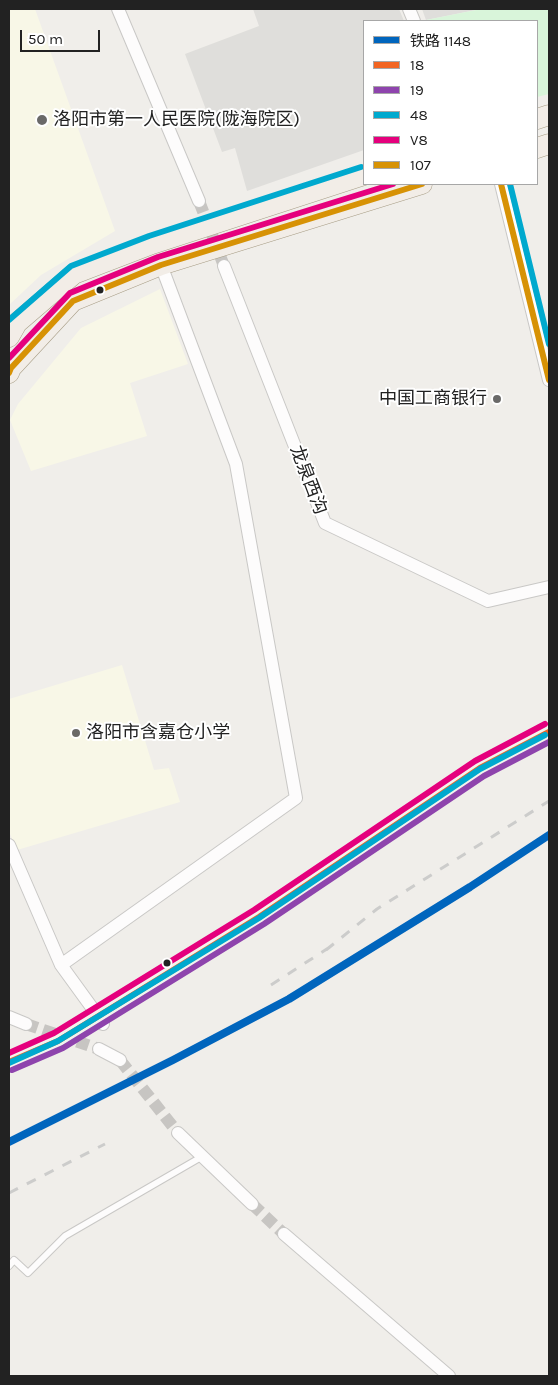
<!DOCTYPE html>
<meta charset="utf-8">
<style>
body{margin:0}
#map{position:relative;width:558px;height:1385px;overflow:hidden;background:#f0eeea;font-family:Karla,"Noto Sans SC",sans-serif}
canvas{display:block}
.frame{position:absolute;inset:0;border:10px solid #222;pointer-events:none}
.legend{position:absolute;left:363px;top:20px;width:175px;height:165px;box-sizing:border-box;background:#fff;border:1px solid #a7a7a7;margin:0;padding:6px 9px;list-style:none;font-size:15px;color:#222}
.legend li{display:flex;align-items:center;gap:10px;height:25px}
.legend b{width:25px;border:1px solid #a7a7a7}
.scale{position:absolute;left:20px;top:30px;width:80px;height:22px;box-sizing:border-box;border:2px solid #222;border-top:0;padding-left:6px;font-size:15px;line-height:18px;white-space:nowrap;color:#222;-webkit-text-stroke:4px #fff;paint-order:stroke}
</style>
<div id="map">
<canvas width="558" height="1385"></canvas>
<div class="frame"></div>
<ul class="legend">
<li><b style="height:6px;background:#0065bd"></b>铁路 1148</li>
<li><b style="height:6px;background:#f26522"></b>18</li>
<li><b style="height:6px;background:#8e44ad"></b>19</li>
<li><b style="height:6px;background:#00a9ce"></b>48</li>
<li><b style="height:6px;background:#e5007d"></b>V8</li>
<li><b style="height:6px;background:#d79205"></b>107</li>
</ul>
<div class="scale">50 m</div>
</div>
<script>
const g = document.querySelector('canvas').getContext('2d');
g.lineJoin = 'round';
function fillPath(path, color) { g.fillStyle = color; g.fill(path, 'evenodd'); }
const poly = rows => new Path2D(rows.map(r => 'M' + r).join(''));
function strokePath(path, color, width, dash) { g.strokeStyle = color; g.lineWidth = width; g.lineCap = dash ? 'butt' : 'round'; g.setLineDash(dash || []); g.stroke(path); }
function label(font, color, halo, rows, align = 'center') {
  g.font = font + ' Karla,"Noto Sans SC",sans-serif'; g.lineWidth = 4; g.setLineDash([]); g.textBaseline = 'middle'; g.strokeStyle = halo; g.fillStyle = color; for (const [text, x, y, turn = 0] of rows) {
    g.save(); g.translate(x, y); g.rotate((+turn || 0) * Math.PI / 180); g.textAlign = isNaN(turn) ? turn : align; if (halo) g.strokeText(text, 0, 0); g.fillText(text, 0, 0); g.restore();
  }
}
const residential = poly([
 [253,9,399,9,404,21,364,21,364,150,247,191,235,148,222,152,185,54,259,26],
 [422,9,481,9,426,20]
]);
const education = poly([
 [9,9,35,9,115,231,41,275,9,305],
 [160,289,188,364,130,383,147,436,31,471,10,420,18,404,81,328],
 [122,665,154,770,169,768,180,802,17,850,9,832,9,699]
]);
const park = poly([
 [481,9,549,9,549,94,537,97,537,21,426,20]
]);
const streetTunnel = poly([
 [199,201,224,266],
 [26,1024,99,1049],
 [120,1060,178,1133],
 [252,1204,284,1234]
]);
const lane = poly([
 [9,1266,14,1260,28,1273,65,1236,203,1156]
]);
const street = poly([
 [118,9,199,201],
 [409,9,414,21],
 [501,184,549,380],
 [224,266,325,523,488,601,549,587],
 [9,845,61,965,98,1016,103,1024],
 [61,965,296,798,236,464,161,265],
 [9,1017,26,1024],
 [99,1049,120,1060],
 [178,1133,252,1204],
 [284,1234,449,1376]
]);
const secondary = poly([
 [9,1062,58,1041,259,917,480,768,549,732]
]);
const primary = poly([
 [537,119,549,115],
 [537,148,549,144],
 [9,337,17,323,74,274,152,244,364,175],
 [9,373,11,368,73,301,161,265,422,184]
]);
const rail = poly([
 [326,950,377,909,549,801],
 [271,985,330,947],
 [9,1193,105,1144]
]);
const bus1 = poly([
 [9,1062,58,1041,259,917,480,768,549,732]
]);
const bus2 = poly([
 [12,1070,63,1048,264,924,484,776,549,742]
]);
const bus3 = poly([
 [510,184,549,344],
 [9,320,71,266,149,236,361,167],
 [9,1063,58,1041,259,918,480,769,545,735]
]);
const bus4 = poly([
 [9,358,70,293,158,257,393,184],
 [9,1053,54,1033,254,910,475,761,545,724]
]);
const bus5 = poly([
 [501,184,549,380],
 [9,373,11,368,73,301,161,265,422,184]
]);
const rail1 = poly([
 [9,1142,173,1060,289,999,470,887,549,835]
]);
const markers = [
 [42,120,6,"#6a6968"],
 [100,290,4.5,"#222"],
 [497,399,5,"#6a6968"],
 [76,733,5,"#6a6968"],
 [167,963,4.5,"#222"]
];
const poiNames = [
 ["洛阳市第一人民医院(陇海院区)",53,120],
 ["中国工商银行",487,399,"right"],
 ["洛阳市含嘉仓小学",86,733]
];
const streetNames = [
 ["龙泉西沟",308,480,69]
];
fillPath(residential, '#dfdedb');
fillPath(education, '#f8f7e7');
fillPath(park, '#d9f5da');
strokePath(streetTunnel, '#c7c5c2', 12, [12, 6]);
strokePath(lane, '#c9c8c6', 8);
strokePath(street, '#c9c8c6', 14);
strokePath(secondary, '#989a81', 19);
strokePath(primary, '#a79d86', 21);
strokePath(lane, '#fdfcfc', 6);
strokePath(street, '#fdfcfc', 12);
strokePath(secondary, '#f3f4ed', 18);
strokePath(primary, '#f2ede7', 20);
strokePath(rail, '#cccccb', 3, [10, 10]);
strokePath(bus1, '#f26522', 6);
strokePath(bus2, '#8e44ad', 6);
strokePath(bus3, '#00a9ce', 6);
strokePath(bus4, '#e5007d', 6);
strokePath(bus5, '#d79205', 6);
strokePath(rail1, '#0065bd', 8);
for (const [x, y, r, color] of markers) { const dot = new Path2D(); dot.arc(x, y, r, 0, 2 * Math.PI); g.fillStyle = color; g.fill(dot); strokePath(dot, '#fff', 2); }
label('18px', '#222', '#fff', poiNames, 'left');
label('18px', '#222', '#fff', streetNames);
</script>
